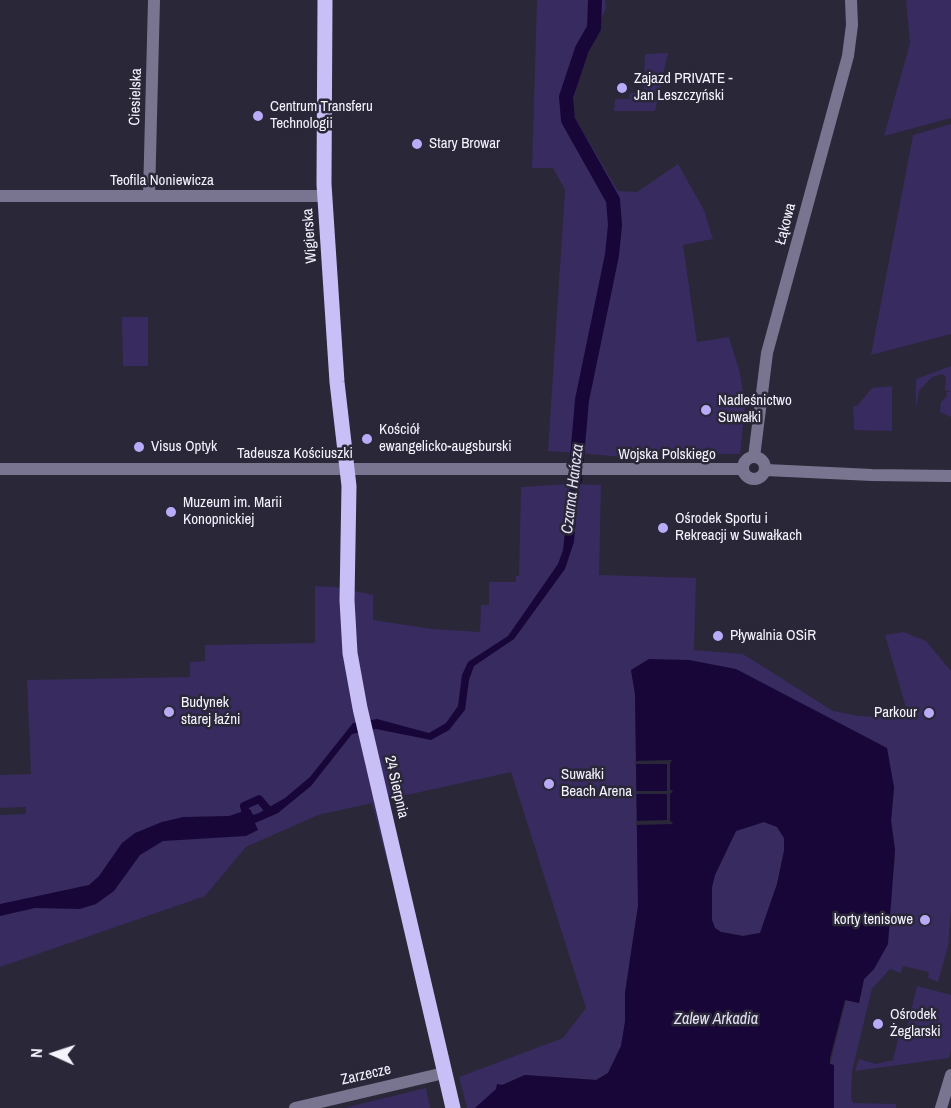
<!DOCTYPE html>
<meta charset="utf-8">
<style>
body{margin:0}
#map{position:relative;width:951px;height:1108px;overflow:hidden;background:#2a2738;font-family:"Archivo Narrow",sans-serif}
canvas{display:block}
.north{position:absolute;left:24px;top:1024px;width:60px;height:60px;-webkit-text-stroke:4px #2a2738;paint-order:stroke;rotate:273deg;font-size:16px;font-weight:700;line-height:24px;text-align:center;color:#f4f3fe}
.north::after{content:'';display:block;margin:auto;width:21px;height:27px;background:#f4f3fe;clip-path:polygon(50% 0,100% 100%,50% 72%,0 100%)}
</style>
<div id="map">
<canvas width="951" height="1108"></canvas>
<div class="north">N</div>
</div>
<script>
const g = document.querySelector('canvas').getContext('2d');
g.lineJoin = 'round';
function fillPath(path, color) { g.fillStyle = color; g.fill(path, 'evenodd'); }
const poly = rows => new Path2D(rows.map(r => 'M' + r).join(''));
function strokePath(path, color, width, dash) { g.strokeStyle = color; g.lineWidth = width; g.lineCap = dash ? 'butt' : 'round'; g.setLineDash(dash || []); g.stroke(path); }
function label(font, color, halo, rows, align = 'center') {
  g.font = font + ' "Archivo Narrow",sans-serif'; g.lineWidth = 5; g.setLineDash([]); g.textBaseline = 'middle'; g.strokeStyle = halo; g.fillStyle = color; for (const [text, x, y, turn = 0] of rows) {
    g.save(); g.translate(x, y); g.rotate((+turn || 0) * Math.PI / 180); g.textAlign = isNaN(turn) ? turn : align; if (halo) g.strokeText(text, 0, 0); g.fillText(text, 0, 0); g.restore();
  }
}
const green = poly([
 [537,0,605,0,606,8,585,56,573,101,575,118,618,191,637,192,678,164,704,210,713,239,683,245,697,342,729,337,740,373,745,406,740,454,641,453,637,458,548,451,565,190,553,168,532,168],
 [906,0,951,0,951,118,884,136,910,43],
 [668,53,655,111,614,111,615,99,629,99,630,93,644,93,645,54],
 [951,124,951,334,871,355,913,135],
 [122,317,148,317,148,366,123,366],
 [951,366,951,419,951,417,940,412,941,402,947,396,946,392,951,392,945,390,946,377,942,374,932,377,919,391,916,408,916,379],
 [892,386,892,431,854,430,853,406,857,406,872,388],
 [570,484,601,485,599,575,696,578,694,650,743,654,833,711,859,716,887,717,906,708,885,635,904,632,926,641,951,671,951,910,948,946,938,982,928,978,929,972,903,966,901,973,890,969,872,989,852,1071,851,1099,853,1103,896,1104,896,1108,834,1108,834,1065,830,1064,846,1000,859,1003,864,979,874,969,894,868,895,850,891,821,894,787,631,670,635,694,638,906,625,993,625,1022,621,1046,608,1073,596,1080,525,1075,502,1085,475,1108,467,1108,459,1077,563,1038,586,1008,511,772,375,802,391,877,372,803,318,815,246,847,205,896,0,967,0,815,26,814,26,807,0,808,0,775,31,774,27,680,190,677,190,662,205,661,205,645,315,643,315,586,336,587,373,595,373,620,432,629,480,632,481,605,489,605,489,582,516,582,516,576,519,576,521,487],
 [764,822,777,827,784,838,784,851,777,884,760,933,743,936,721,932,715,928,712,920,712,887,715,875,736,831],
 [917,986,951,995,951,1050,949,1058,855,1071,859,1059,876,1064,893,1060,898,1039,901,1035,913,1036,914,1032,907,1027],
 [426,1088,430,1108,348,1108,348,1107]
]);
const water = poly([
 [572,469,580,470,574,542,565,569,514,639,474,666,469,680,465,710,449,730,431,740,376,729,352,734,311,786,278,813,255,823,258,830,246,836,163,841,140,855,114,891,96,904,80,909,35,908,0,916,0,904,89,885,99,876,122,843,135,833,162,822,183,817,229,816,250,809,253,815,259,813,285,798,310,777,353,723,377,719,429,733,446,723,458,706,462,675,468,662,508,636,558,564,563,550],
 [649,659,689,660,736,669,887,748,894,787,891,821,895,850,888,944,874,969,864,979,859,1003,845,1000,830,1058,830,1064,834,1065,834,1108,475,1108,496,1089,497,1084,502,1085,525,1075,596,1080,608,1073,621,1046,625,1022,625,993,638,906,635,694,631,670],
 [764,822,777,827,784,838,784,851,777,884,760,933,743,936,721,932,715,928,712,920,712,887,715,875,736,831]
]);
const pier = poly([
 [672,760,670,764,670,790,673,791,670,794,670,820,673,824,636,825,636,821,667,820,667,794,636,794,635,791,667,791,667,764,635,764,635,761]
]);
const canal = poly([
 [248,821,244,806,259,799,270,812]
]);
const river = poly([
 [575,480,582,400,612,255,615,225,613,200,568,120,566,97,582,49,594,28,595,0]
]);
const minor = poly([
 [0,196,325,196],
 [149,196,154,0],
 '743 468a11 11 0 1 1 22 0a11 11 0 1 1-22 0Z',
 [754,457,767,353,848,56,852,25,851,0],
 [0,469,743,469],
 [766,470,872,475,951,476],
 [295,1108,444,1073],
 [941,1108,951,1075]
]);
const major = poly([
 [325,0,324,184,337,382,349,486,347,600,350,653,360,708,453,1108]
]);
const markers = [
 [622,88,6,"#b9abf7"],
 [258,116,6,"#b9abf7"],
 [417,144,6,"#b9abf7"],
 [706,410,6,"#b9abf7"],
 [367,439,6,"#b9abf7"],
 [139,447,6,"#b9abf7"],
 [171,512,6,"#b9abf7"],
 [663,528,6,"#b9abf7"],
 [718,636,6,"#b9abf7"],
 [169,712,6,"#b9abf7"],
 [929,713,6,"#b9abf7"],
 [549,784,6,"#b9abf7"],
 [925,920,6,"#b9abf7"],
 [878,1024,6,"#b9abf7"]
];
const poiNames = [
 ["Zajazd PRIVATE -",634,79],
 ["Jan Leszczyński",634,96],
 ["Centrum Transferu",270,107],
 ["Technologii",270,124],
 ["Stary Browar",429,144],
 ["Nadleśnictwo",718,401],
 ["Suwałki",718,418],
 ["Kościół",379,430],
 ["ewangelicko-augsburski",379,447],
 ["Visus Optyk",151,447],
 ["Muzeum im. Marii",183,503],
 ["Konopnickiej",183,520],
 ["Ośrodek Sportu i",675,519],
 ["Rekreacji w Suwałkach",675,536],
 ["Pływalnia OSiR",730,636],
 ["Budynek",181,703],
 ["starej łaźni",181,720],
 ["Parkour",917,713,"right"],
 ["Suwałki",561,775],
 ["Beach Arena",561,792],
 ["korty tenisowe",913,920,"right"],
 ["Ośrodek",890,1015],
 ["Żeglarski",890,1032]
];
const streetNames = [
 ["Ciesielska",136,97,-88],
 ["Teofila Noniewicza",162,181],
 ["Łąkowa",786,224,-75],
 ["Wigierska",310,236,-94],
 ["Tadeusza Kościuszki",295,454],
 ["Wojska Polskiego",667,455],
 ["24 Sierpnia",396,787,77],
 ["Zarzecze",366,1075,-13]
];
const waterNames = [
 ["Czarna Hańcza",573,489,-83],
 ["Zalew Arkadia",716,1020]
];
fillPath(green, '#382b60');
fillPath(water, '#180639');
fillPath(pier, '#2a2738');
strokePath(canal, '#180639', 8);
strokePath(river, '#180639', 14);
strokePath(minor, '#797590', 12);
strokePath(major, '#c8bff7', 15);
for (const [x, y, r, color] of markers) { const dot = new Path2D(); dot.arc(x, y, r, 0, 2 * Math.PI); g.fillStyle = color; g.fill(dot); strokePath(dot, '#2a2738', 2); }
label('15px', '#f4f3fe', '#2a2738', poiNames, 'left');
label('15px', '#f4f3fe', '#2a2738', streetNames);
label('italic 16px', '#e4e2f4', '#2a2738', waterNames);
</script>
